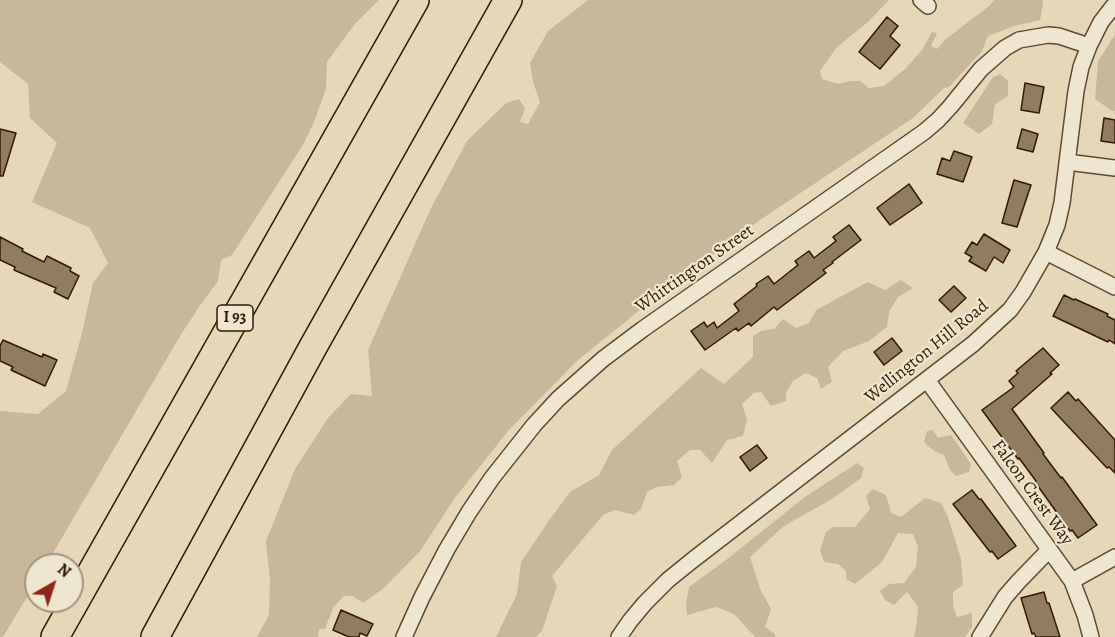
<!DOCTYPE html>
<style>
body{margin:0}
#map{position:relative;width:1115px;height:637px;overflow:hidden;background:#e6d8b7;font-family:Alegreya,serif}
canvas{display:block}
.north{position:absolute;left:24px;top:553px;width:60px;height:60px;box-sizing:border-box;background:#efe6d0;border:2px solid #a4947d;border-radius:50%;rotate:39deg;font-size:16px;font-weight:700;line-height:24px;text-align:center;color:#341800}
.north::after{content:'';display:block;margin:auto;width:21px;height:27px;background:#8f2418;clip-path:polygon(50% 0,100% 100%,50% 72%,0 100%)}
</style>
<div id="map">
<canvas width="1115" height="637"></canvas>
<div class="north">N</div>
</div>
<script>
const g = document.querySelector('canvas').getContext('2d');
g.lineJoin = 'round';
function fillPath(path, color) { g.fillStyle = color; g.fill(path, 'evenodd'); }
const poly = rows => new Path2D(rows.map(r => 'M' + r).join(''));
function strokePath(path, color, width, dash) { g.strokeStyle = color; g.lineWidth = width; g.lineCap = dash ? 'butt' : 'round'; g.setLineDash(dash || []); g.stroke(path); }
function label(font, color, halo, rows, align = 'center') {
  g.font = font + ' Alegreya,serif'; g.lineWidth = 4.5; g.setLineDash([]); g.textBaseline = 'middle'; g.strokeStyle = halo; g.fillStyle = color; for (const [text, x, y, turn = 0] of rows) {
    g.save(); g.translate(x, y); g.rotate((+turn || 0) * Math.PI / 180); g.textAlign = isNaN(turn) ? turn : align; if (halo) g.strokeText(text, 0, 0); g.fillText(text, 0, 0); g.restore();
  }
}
const green = poly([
 [0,0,379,0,354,25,327,62,326,89,314,122,304,143,232,255,221,260,218,281,199,307,180,336,46,565,36,565,36,582,3,637,0,637,0,411,38,414,66,391,82,333,93,283,108,263,90,228,32,202,57,143,30,118,28,84,0,62],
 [588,0,889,0,868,22,837,47,820,71,822,79,838,84,851,81,860,81,869,88,884,86,905,69,922,50,932,32,937,33,931,46,937,49,946,39,989,6,994,0,1043,0,1043,4,1040,20,1014,26,988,36,982,51,949,87,944,88,913,118,760,220,661,293,578,360,509,430,454,499,421,550,384,588,363,603,353,596,344,596,333,608,325,629,319,629,318,637,257,637,269,615,270,580,266,541,295,469,328,418,351,394,372,396,368,350,431,208,467,141,506,103,519,99,525,109,520,122,528,124,540,102,533,82,530,63,548,31],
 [1115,34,1115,111,1112,111,1095,99,1098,62],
 [1000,74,1008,81,1008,96,995,104,992,124,979,134,963,123,993,77],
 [901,280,913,288,898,297,889,312,887,327,869,341,843,351,828,367,832,382,821,389,817,378,806,373,792,382,786,393,786,401,771,406,761,392,754,393,742,404,747,419,743,436,727,440,712,463,700,450,690,450,677,461,682,477,674,485,657,487,647,492,641,509,634,515,615,510,603,515,552,576,557,586,542,631,536,637,496,637,517,594,521,562,550,519,570,492,599,475,612,450,701,368,724,384,753,357,753,336,761,331,774,329,783,319,796,328,809,323,816,310,868,282,885,290],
 [933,430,938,438,951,435,971,464,969,472,956,476,950,470,944,455,934,451,924,442,927,431],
 [857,463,864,468,861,478,832,499,784,526,750,557,761,591,771,609,765,627,775,634,775,637,755,637,734,614,716,607,687,615,686,604,689,587,726,560,805,497],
 [873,489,886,495,891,513,901,517,925,498,941,503,948,517,961,559,963,585,953,592,953,606,957,617,972,613,972,627,965,637,914,637,917,622,918,607,907,592,894,605,885,600,880,591,889,584,904,583,916,567,918,547,913,534,898,533,882,562,855,584,846,579,846,571,838,564,824,562,820,551,826,532,833,527,855,527,870,509,866,496]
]);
const building = poly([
 [887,17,898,26,890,36,900,45,880,69,859,52,887,17],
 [1025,83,1044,87,1039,113,1021,110,1025,83],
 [1104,118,1115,120,1115,143,1101,141,1104,118],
 [0,129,16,133,3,176,0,176,0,129],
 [1022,129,1038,134,1033,152,1017,148,1022,129],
 [954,151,972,157,963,182,937,174,942,158,950,161,954,151],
 [1014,180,1031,185,1017,227,1002,223,1014,180],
 [909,184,922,203,890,225,877,208,909,184],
 [849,225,861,240,832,262,833,263,823,270,826,273,777,310,774,307,751,326,749,323,738,331,736,328,705,350,691,331,704,322,707,327,714,322,717,328,739,311,734,304,757,286,756,284,768,276,774,284,798,265,795,261,809,251,814,258,836,241,833,237,849,225],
 [984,234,1010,250,1003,263,994,257,986,271,969,261,972,257,965,253,972,242,977,245,984,234],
 [0,237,23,249,22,251,44,262,47,256,71,268,70,271,79,276,68,299,54,292,56,288,14,270,15,267,0,260,0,237],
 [954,286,966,298,951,312,939,300,954,286],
 [1064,295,1074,300,1075,299,1108,314,1107,316,1115,320,1115,344,1109,340,1108,342,1053,316,1064,295],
 [892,338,902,351,884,365,874,352,892,338],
 [3,340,42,357,43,354,57,360,45,386,11,370,13,367,0,361,0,346,3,340],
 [1043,348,1059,365,1050,373,1052,374,1012,409,1044,453,1043,454,1061,478,1062,477,1097,525,1078,538,1072,530,1070,531,1035,482,1036,481,1019,458,1018,459,982,410,1014,387,1009,381,1018,373,1016,371,1043,348],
 [1068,392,1076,401,1078,399,1115,440,1115,473,1109,467,1107,468,1051,408,1068,392],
 [757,445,767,458,750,471,740,457,757,445],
 [972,490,979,499,981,499,1016,546,998,559,992,551,990,552,953,504,972,490],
 [1044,592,1047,603,1049,603,1060,637,1036,637,1034,633,1032,634,1021,598,1044,592],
 [341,610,373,624,367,636,360,633,359,637,349,637,333,630,341,610]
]);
const minor = poly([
 [921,0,928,6],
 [1067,162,1115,168],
 [1046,252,1115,287],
 [927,380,1072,581,1085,615,1091,637],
 [1072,581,1115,557],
 [404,637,422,597,447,549,469,512,492,478,534,425,558,399,603,359,643,329,924,132,938,120,950,107,981,69,1005,48,1019,40,1048,35,1059,36,1089,46],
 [619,637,630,621,645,603,668,580,694,559,973,344,1010,310,1023,292,1046,252,1057,225,1062,203,1076,91,1081,67,1089,46,1101,22,1115,4],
 [980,637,1005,597,1018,582,1049,550]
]);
const motorway = poly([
 [55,637,415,0],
 [155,637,313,347,508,0]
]);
const shields = [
 [235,318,36]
];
const shieldNames = [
 ["I 93",235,318]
];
const streetNames = [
 ["Whittington Street",695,269,-35],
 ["Wellington Hill Road",927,352,-39],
 ["Falcon Crest Way",1032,493,54]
];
fillPath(green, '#c8b798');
fillPath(building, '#917c5f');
strokePath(building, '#341800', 1.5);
strokePath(minor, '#60482e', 18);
strokePath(motorway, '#341800', 30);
strokePath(minor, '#efe6d0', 15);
strokePath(motorway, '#e6d8b7', 27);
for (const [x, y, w] of shields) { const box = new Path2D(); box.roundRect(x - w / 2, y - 13, w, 26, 4.5); g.fillStyle = '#efe6d0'; g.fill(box); strokePath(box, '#341800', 1.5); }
label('bold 16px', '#341800', null, shieldNames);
label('18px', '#341800', '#efe6d0', streetNames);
</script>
